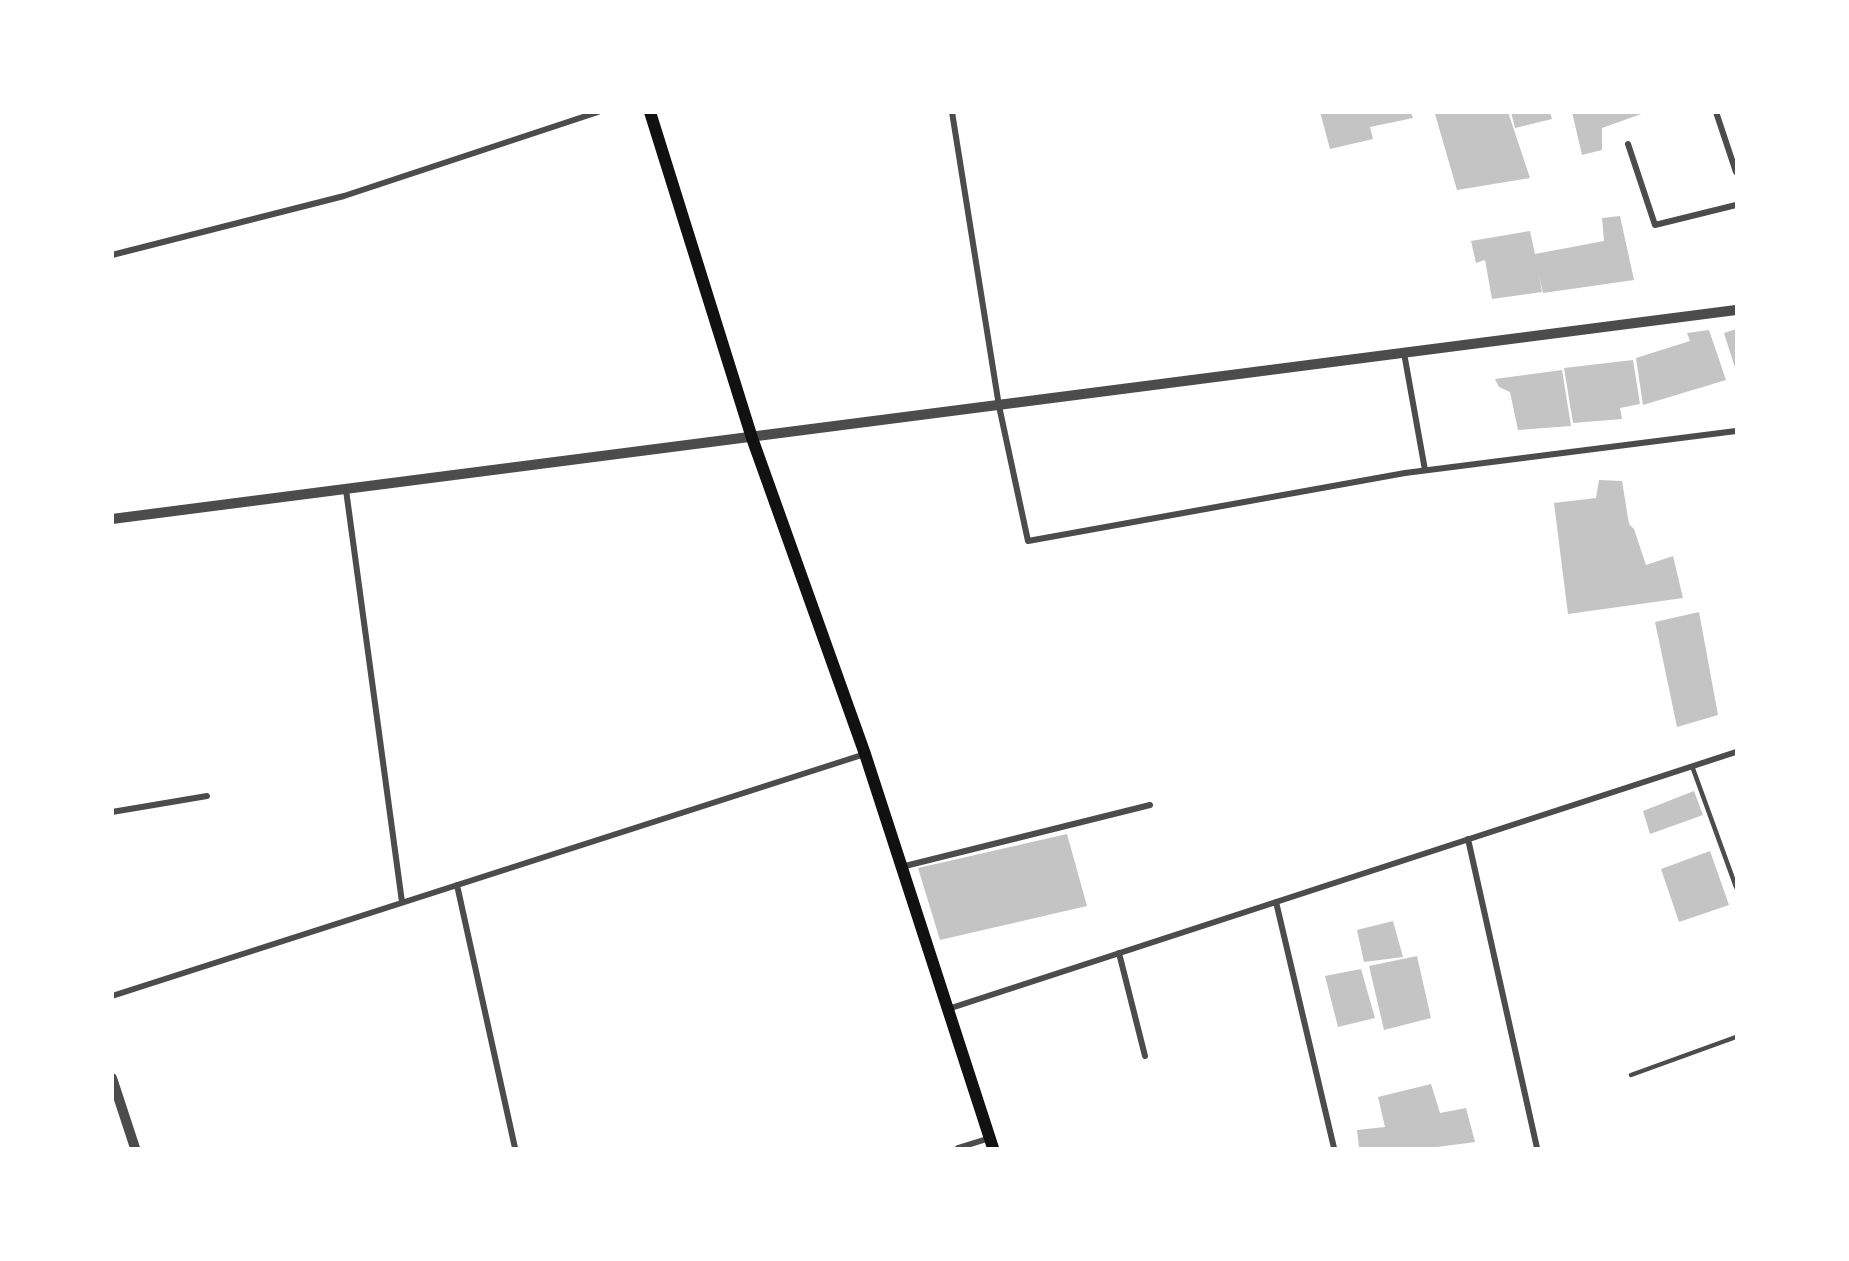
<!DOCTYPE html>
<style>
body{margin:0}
#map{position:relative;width:1849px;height:1261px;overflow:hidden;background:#fff;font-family:"Roboto Serif",serif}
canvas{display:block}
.frame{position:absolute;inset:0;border:114px solid #fff;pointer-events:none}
</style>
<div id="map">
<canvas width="1849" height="1261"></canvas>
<div class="frame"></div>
</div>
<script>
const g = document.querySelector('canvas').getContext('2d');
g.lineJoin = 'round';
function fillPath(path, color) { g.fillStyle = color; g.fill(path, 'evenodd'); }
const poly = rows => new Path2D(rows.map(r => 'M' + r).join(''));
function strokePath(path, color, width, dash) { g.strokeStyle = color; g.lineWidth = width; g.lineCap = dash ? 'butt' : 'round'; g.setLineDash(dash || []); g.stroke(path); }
const building = poly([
 [1320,112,1411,112,1413,118,1370,127,1373,139,1330,149],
 [1439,112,1508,112,1530,178,1457,190,1435,114],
 [1511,112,1550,112,1552,119,1515,128],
 [1572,112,1644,112,1644,113,1602,128,1602,150,1582,155],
 [1620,216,1634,280,1543,293,1539,275,1542,292,1492,299,1485,260,1476,263,1471,241,1530,231,1535,254,1604,241,1602,218],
 [1736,329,1736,371,1724,333],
 [1709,330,1726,380,1643,405,1636,358,1690,341,1687,333],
 [1633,360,1640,404,1620,408,1622,419,1573,423,1564,368],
 [1562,370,1571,426,1518,430,1510,392,1499,387,1495,379],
 [1599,480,1622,481,1629,524,1634,529,1646,565,1673,556,1683,598,1568,614,1554,503,1596,498],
 [1699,612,1718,715,1677,727,1655,622],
 [1694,791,1703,815,1650,834,1643,811],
 [1067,834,1087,906,940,940,918,868],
 [1710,851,1729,905,1679,922,1661,869],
 [1393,921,1403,957,1364,962,1357,930],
 [1417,956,1431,1018,1384,1030,1369,966],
 [1361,969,1375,1018,1338,1027,1325,976],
 [1431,1084,1440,1113,1466,1108,1475,1142,1430,1148,1359,1148,1357,1130,1385,1127,1378,1097]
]);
const service = poly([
 [1692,766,1736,887],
 [1631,1075,1736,1037]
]);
const minor = poly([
 [952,112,999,406,1028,541,1405,473,1736,431],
 [1716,112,1736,172],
 [1628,144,1655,225,1736,205],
 [112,255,344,196,598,112],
 [1404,353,1425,470],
 [346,490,402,902],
 [112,812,207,796],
 [1468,839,1537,1148],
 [901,867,1150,805],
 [457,885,515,1148],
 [1276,902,1334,1148],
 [1119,953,1145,1056],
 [112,996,865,754],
 [948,1009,1736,752],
 [958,1148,990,1138]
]);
const tertiary = poly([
 [112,519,1736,310],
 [112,1078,135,1148]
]);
const secondary = poly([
 [650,112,752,438,865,754,993,1148]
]);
fillPath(building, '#c4c4c4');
strokePath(service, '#4c4c4c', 4.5);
strokePath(minor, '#4c4c4c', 6);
strokePath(tertiary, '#4c4c4c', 10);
strokePath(secondary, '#111', 12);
</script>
